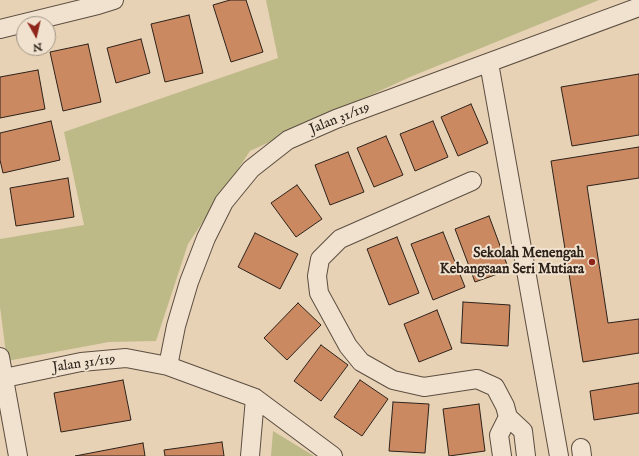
<!DOCTYPE html>
<style>
body{margin:0}
#map{position:relative;width:639px;height:456px;overflow:hidden;background:#e8d2b5;font-family:"IM FELL English",serif}
canvas{display:block}
.north{position:absolute;left:16px;top:16px;width:40px;height:40px;box-sizing:border-box;background:#f0e2cf;border:1px solid #a29587;border-radius:50%;rotate:172deg;font-size:11px;font-weight:700;line-height:16px;text-align:center;color:#2d221a}
.north::after{content:'';display:block;margin:auto;width:14px;height:18px;background:#8f2418;clip-path:polygon(50% 0,100% 100%,50% 72%,0 100%)}
</style>
<div id="map">
<canvas width="639" height="456"></canvas>
<div class="north">N</div>
</div>
<script>
const g = document.querySelector('canvas').getContext('2d');
g.lineJoin = 'round';
function fillPath(path, color) { g.fillStyle = color; g.fill(path, 'evenodd'); }
const poly = rows => new Path2D(rows.map(r => 'M' + r).join(''));
function strokePath(path, color, width, dash) { g.strokeStyle = color; g.lineWidth = width; g.lineCap = dash ? 'butt' : 'round'; g.setLineDash(dash || []); g.stroke(path); }
function label(font, color, halo, rows, align = 'center') {
  g.font = font + ' "IM FELL English",serif'; g.lineWidth = 4; g.setLineDash([]); g.textBaseline = 'middle'; g.strokeStyle = halo; g.fillStyle = color; for (const [text, x, y, turn = 0] of rows) {
    g.save(); g.translate(x, y); g.rotate((+turn || 0) * Math.PI / 180); g.textAlign = isNaN(turn) ? turn : align; if (halo) g.strokeText(text, 0, 0); g.fillText(text, 0, 0); g.restore();
  }
}
const green = poly([
 [266,0,599,0,410,77,250,151,188,244,156,341,109,342,7,361,0,307,0,239,84,225,64,132,278,58],
 [273,431,314,456,271,456]
]);
const building = poly([
 [230,0,246,0,263,52,231,62,213,5,230,0],
 [189,15,203,73,165,82,151,24,189,15],
 [141,39,150,73,116,83,107,48,141,39],
 [88,44,101,102,63,111,50,52,88,44],
 [38,70,45,109,0,118,0,77,38,70],
 [639,74,639,135,572,146,561,87,639,74],
 [471,104,488,143,458,156,441,117,471,104],
 [51,121,60,160,3,173,0,160,0,133,51,121],
 [433,121,448,157,415,171,400,134,433,121],
 [386,136,403,175,374,187,357,148,386,136],
 [639,147,639,178,587,186,608,323,639,319,639,353,583,362,551,161,639,147],
 [348,152,364,192,330,205,315,165,348,152],
 [68,178,74,217,16,226,10,188,68,178],
 [297,185,322,219,296,237,271,203,297,185],
 [489,216,509,270,475,282,455,229,489,216],
 [443,232,465,287,433,300,411,244,443,232],
 [255,233,298,254,280,289,238,267,255,233],
 [397,237,419,293,389,305,367,249,397,237],
 [463,302,510,305,508,346,461,343,463,302],
 [298,303,321,325,287,360,264,338,298,303],
 [437,310,452,349,419,362,404,324,437,310],
 [321,345,348,365,321,401,294,381,321,345],
 [123,380,131,420,61,432,54,393,123,380],
 [360,380,388,399,362,436,334,417,360,380],
 [639,383,639,413,594,420,590,391,639,383],
 [393,402,429,404,425,453,389,451,393,402],
 [479,404,485,451,449,456,443,409,479,404],
 [222,442,224,456,165,456,164,450,222,442],
 [143,443,145,456,75,456,143,443]
]);
const minor = poly([
 [0,29,98,5,114,0],
 [489,63,559,456],
 [472,181,340,239,320,259,317,276,319,293,348,346,361,362,393,380,424,387,477,379,495,387,505,406,508,417,523,431,526,456],
 [0,357,18,456],
 [168,366,176,326,189,282,206,238,224,202,251,169,288,140,336,119,639,7],
 [0,379,81,362,126,358,168,366,255,398,333,456],
 [581,448,582,456],
 [250,456,255,398],
 [502,456,499,435,508,417]
]);
const markers = [
 [592,262,4,"#8f2418"]
];
const streetNames = [
 ["Jalan 31/119",340,119,-22],
 ["Jalan 31/119",84,364,-8]
];
const poiNames = [
 ["Sekolah Menengah",584,254],
 ["Kebangsaan Seri Mutiara",584,270]
];
fillPath(green, '#bdba88');
fillPath(building, '#cb8962');
strokePath(building, '#2d221a', 1);
strokePath(minor, '#5c4e41', 20);
strokePath(minor, '#f0e2cf', 18);
for (const [x, y, r, color] of markers) { const dot = new Path2D(); dot.arc(x, y, r, 0, 2 * Math.PI); g.fillStyle = color; g.fill(dot); strokePath(dot, '#f0e2cf', 1.5); }
label('14px', '#2d221a', '#f0e2cf', streetNames);
label('bold 14px', '#2d221a', '#f0e2cf', poiNames, 'right');
</script>
